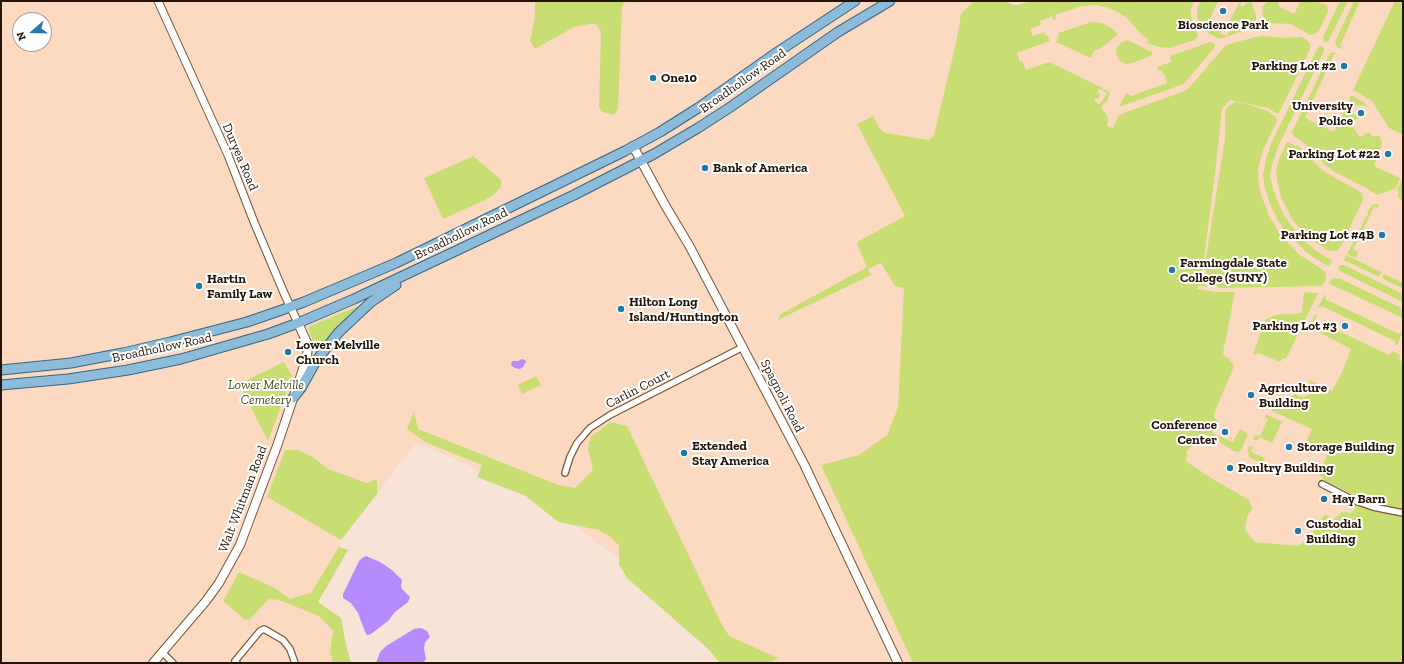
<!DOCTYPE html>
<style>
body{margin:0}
#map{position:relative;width:1404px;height:664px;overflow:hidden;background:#f8e4d6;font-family:"Zilla Slab",serif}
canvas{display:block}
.frame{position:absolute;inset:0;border:2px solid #251406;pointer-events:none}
.north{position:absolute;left:12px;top:12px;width:40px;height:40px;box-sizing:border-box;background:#fff;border:1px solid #a8a19b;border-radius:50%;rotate:250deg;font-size:11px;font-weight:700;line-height:16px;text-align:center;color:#251406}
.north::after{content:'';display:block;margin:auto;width:14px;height:18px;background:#2478a8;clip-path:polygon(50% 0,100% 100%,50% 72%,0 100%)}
</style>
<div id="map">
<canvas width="1404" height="664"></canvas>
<div class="frame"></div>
<div class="north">N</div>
</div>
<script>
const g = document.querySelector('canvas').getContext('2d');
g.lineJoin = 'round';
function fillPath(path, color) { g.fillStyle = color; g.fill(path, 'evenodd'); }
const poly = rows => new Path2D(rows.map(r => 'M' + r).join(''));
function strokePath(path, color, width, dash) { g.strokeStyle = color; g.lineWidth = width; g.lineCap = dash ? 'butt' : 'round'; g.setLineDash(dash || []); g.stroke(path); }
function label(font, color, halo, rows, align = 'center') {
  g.font = font + ' "Zilla Slab",serif'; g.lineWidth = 4; g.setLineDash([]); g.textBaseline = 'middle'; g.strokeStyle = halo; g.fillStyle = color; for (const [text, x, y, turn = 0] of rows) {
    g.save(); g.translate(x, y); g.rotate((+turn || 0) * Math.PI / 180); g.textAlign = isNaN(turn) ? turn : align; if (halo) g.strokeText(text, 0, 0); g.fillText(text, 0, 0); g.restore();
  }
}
const built = poly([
 [1,1,999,1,1000,27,1075,1,1403,1,1403,663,728,663,638,573,529,491,417,443,389,477,377,494,341,540,340,547,348,550,318,602,341,618,346,645,351,663,1,663],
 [20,20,44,20,44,44,20,44]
]);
const green = poly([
 [535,1,626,1,622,6,618,109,614,115,602,112,599,107,601,32,596,24,590,24,574,27,535,49,530,41,535,17],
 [974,1,1006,1,1011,4,1017,5,1031,1,1194,1,1191,8,1191,17,1197,32,1198,37,1195,40,1170,48,1158,47,1147,43,1148,39,1142,35,1126,17,1114,10,1098,5,1082,6,1055,15,1056,19,1054,20,1052,16,1040,21,1041,25,1030,29,1033,36,1044,32,1045,35,1047,35,1050,41,1017,53,1020,62,1022,61,1026,70,1049,62,1103,88,1102,90,1099,89,1097,93,1100,94,1098,99,1096,98,1094,101,1100,104,1107,93,1103,91,1104,89,1110,92,1107,102,1104,103,1101,108,1107,115,1108,121,1107,126,1113,128,1118,116,1124,113,1182,92,1189,88,1225,46,1229,44,1256,37,1263,36,1286,38,1301,37,1307,40,1310,44,1310,49,1279,113,1276,113,1268,108,1230,100,1222,109,1215,173,1202,274,1203,282,1208,287,1198,286,1197,289,1216,292,1235,292,1223,353,1225,357,1230,359,1229,361,1232,362,1234,367,1215,411,1214,417,1218,421,1212,433,1216,434,1214,438,1212,438,1206,434,1203,435,1195,445,1187,450,1186,461,1211,478,1249,500,1252,508,1247,517,1245,530,1255,542,1298,546,1309,538,1325,514,1333,520,1342,512,1351,513,1356,508,1341,499,1340,497,1357,504,1403,516,1403,595,1402,602,1403,609,1403,663,913,663,821,465,859,455,887,435,898,408,904,288,895,286,881,263,868,269,871,275,778,320,781,314,867,267,857,244,859,241,905,216,857,124,873,116,879,128,885,133,929,140,934,135,956,43,961,14],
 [1200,1,1218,1,1209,21,1218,25,1219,23,1222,24,1224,21,1227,23,1227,27,1223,26,1220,33,1227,36,1231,27,1234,28,1234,26,1229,24,1229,22,1240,1,1242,1,1240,5,1243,7,1248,1,1251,1,1256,15,1256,20,1251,28,1223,38,1217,38,1205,31,1200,25,1197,17,1197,10],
 [1268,1,1279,1,1278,6,1294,14,1301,1,1314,1,1327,5,1328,12,1318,32,1314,34,1310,35,1291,24,1267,23,1264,19,1262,11,1263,6],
 [1340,1,1348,1,1329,40,1327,42,1324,42,1323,37],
 [1354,1,1360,1,1340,46,1343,48,1342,49,1337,47,1335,42],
 [1395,1,1403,1,1403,135,1389,128,1372,101,1353,90],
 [1092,22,1102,23,1110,27,1118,34,1104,46,1097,50,1094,50,1091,58,1056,42,1059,36,1058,33],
 [1128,40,1152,52,1152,54,1151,56,1132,63,1126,64,1120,61,1117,56,1116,51,1118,46,1122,42],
 [1210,42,1215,44,1215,47,1184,84,1119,107,1126,93,1131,96,1167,83,1164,73,1163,74,1161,70,1158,71,1157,67,1171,62,1170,56],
 [1320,46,1324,48,1324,51,1278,147,1273,161,1270,176,1273,189,1279,205,1285,217,1301,238,1318,252,1331,260,1332,262,1329,266,1324,264,1307,253,1287,233,1278,221,1271,206,1265,189,1263,175,1266,159,1271,144,1317,49],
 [1333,52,1339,56,1334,54,1305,118,1334,132,1348,104,1350,105,1354,115,1356,115,1358,118,1351,124,1360,137,1369,132,1373,137,1378,135,1381,139,1382,144,1374,166,1400,178,1396,188,1377,195,1366,188,1333,171,1323,163,1309,147,1294,136,1292,132,1327,59,1330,53],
 [1351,95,1365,103,1367,107,1362,105,1355,106,1349,101],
 [1235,102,1247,104,1268,111,1276,117,1277,121,1263,150,1258,169,1259,187,1263,200,1269,216,1278,231,1289,244,1300,255,1323,270,1326,274,1326,279,1322,286,1220,288,1211,283,1206,274,1205,264,1225,139,1225,111,1229,106],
 [1287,142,1300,147,1323,171,1362,193,1363,200,1342,244,1338,250,1333,251,1327,250,1311,239,1300,229,1292,219,1281,197,1278,185,1276,172,1279,159],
 [473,156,501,180,501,187,493,195,485,200,443,219,424,178],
 [1403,178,1403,201,1398,197,1398,188],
 [1376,203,1379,206,1377,208,1374,207,1353,250,1358,252,1356,258,1347,254,1357,234,1359,234,1360,232,1359,231,1366,216,1367,217,1368,214,1367,213,1372,204,1375,205],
 [1346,255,1381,272,1379,277,1344,260],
 [1340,265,1344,265,1403,294,1403,302,1340,271,1338,268],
 [1384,274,1403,283,1403,289,1382,278],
 [1334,278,1341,279,1403,309,1403,318,1330,284,1329,282],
 [1304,292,1318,293,1288,355,1286,358,1283,358,1280,362,1259,353,1253,355,1265,320,1275,315,1302,313],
 [1325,294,1326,296,1325,299,1399,334,1402,331,1402,333,1397,345,1395,345,1395,341,1322,306,1319,308,1318,307],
 [358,306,361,306,361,307,319,353,316,353,314,351,313,342,308,328,310,326],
 [1315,314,1317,316,1315,320,1389,355,1392,351,1400,355,1399,360,1403,362,1403,511,1376,505,1326,482,1319,474,1328,453,1306,442,1312,429,1272,411,1270,407,1269,404,1276,399,1292,406,1294,404,1279,397,1280,395,1289,399,1294,394,1298,396,1304,397,1310,394,1312,387,1308,379,1332,391,1342,372,1351,349,1309,327],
 [284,362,292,376,268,441,239,384],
 [536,376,541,385,522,394,518,385],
 [414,412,418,429,558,485,575,488,593,470,588,448,591,437,610,422,627,426,719,619,729,636,778,658,769,663,720,663,707,648,628,579,619,565,619,546,611,537,599,530,558,522,526,496,477,477,482,465,425,442,407,429],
 [1265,415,1268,415,1282,422,1272,443,1259,437,1257,441,1253,439,1255,435,1260,436,1268,419,1265,418],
 [1240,429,1248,434,1241,450,1238,452,1234,451,1218,441,1217,439,1219,436,1233,442],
 [1249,446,1253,447,1251,452,1265,458,1263,464,1249,457,1248,450],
 [285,450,298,450,313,457,328,469,367,483,377,479,377,494,341,540,267,497],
 [339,547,348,550,318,602,341,618,346,645,351,663,333,663,330,651,333,631,319,616,279,600,269,599,249,620,244,619,223,601,239,572,275,588,290,599,311,593]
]);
const water = poly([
 [522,359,525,360,526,362,523,367,520,369,515,368,511,365,512,361,518,361],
 [366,556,380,562,392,570,402,580,401,586,402,589,410,597,408,602,395,612,388,621,371,634,367,635,365,632,358,613,351,603,343,598,343,594,359,561,362,558],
 [421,628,427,631,430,637,425,642,424,649,426,659,423,663,376,663,380,652,386,646,414,629]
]);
const minor = poly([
 [565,473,570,457,577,443,590,428,610,415,743,347],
 [1322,484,1353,500,1373,507,1403,513],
 [162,652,173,663],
 [237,663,235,661,260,631,264,629,283,640,290,649,295,663]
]);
const tertiary = poly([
 [158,1,228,155,254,222,284,293,298,323]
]);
const secondary = poly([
 [633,146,665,205,690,247,783,424,804,464,898,663],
 [153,663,206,601,219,583,240,545,277,446,307,357,308,345,298,323]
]);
const primary = poly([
 [1,370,71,363,123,353,170,342,247,322,279,311,304,302,396,263,625,151,660,132,698,108,776,53,855,1],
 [1,385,68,379,128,370,181,359,268,334,298,323,354,299,574,195,654,154,698,128,729,108,838,32,890,1],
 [293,398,301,388,316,361,339,332,371,302,396,285]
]);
const markers = [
 [1223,11,4,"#2478a8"],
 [1344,66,4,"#2478a8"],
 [653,78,4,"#2478a8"],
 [1361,113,4,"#2478a8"],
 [1388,154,4,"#2478a8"],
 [705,168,4,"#2478a8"],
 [1382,235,4,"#2478a8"],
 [1172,270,4,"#2478a8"],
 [199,286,4,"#2478a8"],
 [621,309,4,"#2478a8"],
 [1345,326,4,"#2478a8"],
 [288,352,4,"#2478a8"],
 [1251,395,4,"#2478a8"],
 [1225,432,4,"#2478a8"],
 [1289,447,4,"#2478a8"],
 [684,453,4,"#2478a8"],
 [1230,468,4,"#2478a8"],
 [1324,499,4,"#2478a8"],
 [1298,531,4,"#2478a8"]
];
const poiNames = [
 ["Bioscience Park",1223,25,"center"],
 ["Parking Lot #2",1336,66,"right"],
 ["One10",661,78],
 ["University",1353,106,"right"],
 ["Police",1353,121,"right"],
 ["Parking Lot #22",1380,154,"right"],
 ["Bank of America",713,168],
 ["Parking Lot #4B",1374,235,"right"],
 ["Farmingdale State",1180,263],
 ["College (SUNY)",1180,278],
 ["Hartin",207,279],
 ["Family Law",207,294],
 ["Hilton Long",629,302],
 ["Island/Huntington",629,317],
 ["Parking Lot #3",1337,326,"right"],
 ["Lower Melville",296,345],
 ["Church",296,360],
 ["Agriculture",1259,388],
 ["Building",1259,403],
 ["Conference",1217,425,"right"],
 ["Center",1217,440,"right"],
 ["Extended",692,446],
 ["Stay America",692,461],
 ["Storage Building",1297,447],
 ["Poultry Building",1238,468],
 ["Hay Barn",1332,499],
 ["Custodial",1306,524],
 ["Building",1306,539]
];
const streetNames = [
 ["Broadhollow Road",743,81,-35],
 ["Duryea Road",240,157,67],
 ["Broadhollow Road",461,234,-26],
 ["Broadhollow Road",162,348,-12],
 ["Carlin Court",638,389,-27],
 ["Spagnoli Road",782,396,63],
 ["Walt Whitman Road",243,499,-69]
];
const parkNames = [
 ["Lower Melville",266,385],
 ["Cemetery",266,400]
];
fillPath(built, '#fbdac1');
fillPath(green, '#c8de73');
fillPath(water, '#b58bfe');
strokePath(minor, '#7e5533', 8);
strokePath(tertiary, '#7e5533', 9);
strokePath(secondary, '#7e5533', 10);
strokePath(primary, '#376580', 11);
strokePath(minor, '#fff', 5.5);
strokePath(tertiary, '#fff', 7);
strokePath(secondary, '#fff', 8);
strokePath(primary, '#8dbcda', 9);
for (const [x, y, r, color] of markers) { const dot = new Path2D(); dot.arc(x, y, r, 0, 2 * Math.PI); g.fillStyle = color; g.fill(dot); strokePath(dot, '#fff', 1.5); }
label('bold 13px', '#251406', '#fff', poiNames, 'left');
label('13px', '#251406', '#fff', streetNames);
label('italic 13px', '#444f18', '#fff', parkNames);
</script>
